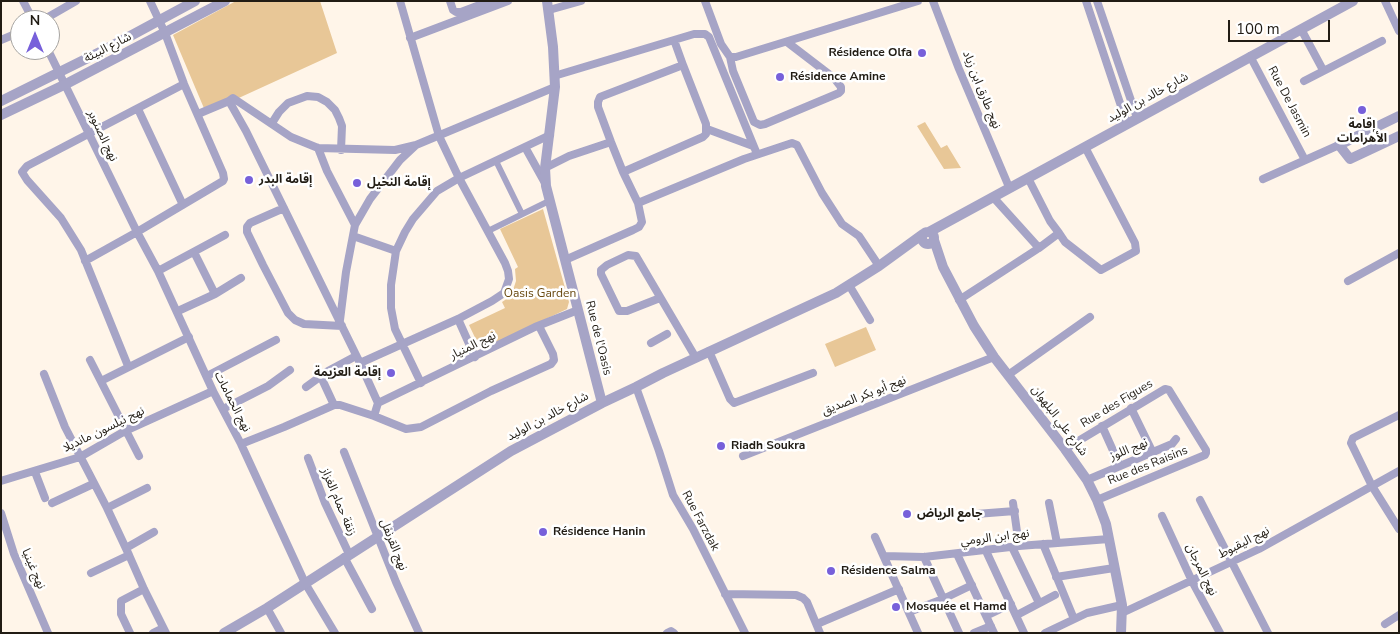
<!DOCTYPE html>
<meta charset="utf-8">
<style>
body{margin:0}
#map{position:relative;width:1400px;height:634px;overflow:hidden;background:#fff5e9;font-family:"Nunito Sans",sans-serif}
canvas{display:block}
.frame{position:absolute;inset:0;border:2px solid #211c14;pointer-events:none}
.north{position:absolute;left:10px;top:10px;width:50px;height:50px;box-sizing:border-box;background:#fff;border:1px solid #a6a4a1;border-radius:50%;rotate:0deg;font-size:14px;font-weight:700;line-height:20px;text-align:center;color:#211c14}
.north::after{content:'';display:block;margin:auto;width:18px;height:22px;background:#7760da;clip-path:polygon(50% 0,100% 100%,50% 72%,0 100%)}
.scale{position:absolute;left:1228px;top:20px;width:102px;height:22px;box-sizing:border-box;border:2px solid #211c14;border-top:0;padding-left:6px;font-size:15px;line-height:18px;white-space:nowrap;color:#211c14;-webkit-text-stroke:4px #fff;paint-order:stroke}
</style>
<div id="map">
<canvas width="1400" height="634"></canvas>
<div class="frame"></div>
<div class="north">N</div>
<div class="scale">100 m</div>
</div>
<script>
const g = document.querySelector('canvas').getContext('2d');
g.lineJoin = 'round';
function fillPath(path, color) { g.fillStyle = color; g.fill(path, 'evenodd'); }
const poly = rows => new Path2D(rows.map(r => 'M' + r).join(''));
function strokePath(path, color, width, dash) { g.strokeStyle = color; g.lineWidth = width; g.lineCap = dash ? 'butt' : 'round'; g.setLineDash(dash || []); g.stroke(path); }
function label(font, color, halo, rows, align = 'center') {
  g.font = font + ' "Nunito Sans","Noto Sans Arabic",sans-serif'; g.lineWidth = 5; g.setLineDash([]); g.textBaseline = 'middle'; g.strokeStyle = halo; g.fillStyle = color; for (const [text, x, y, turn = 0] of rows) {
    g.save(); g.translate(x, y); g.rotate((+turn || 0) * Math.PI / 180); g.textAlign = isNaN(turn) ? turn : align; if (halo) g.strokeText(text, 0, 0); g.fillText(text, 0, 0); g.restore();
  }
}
const green = poly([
 [236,1,320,1,337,53,206,113,173,35],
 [925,122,941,148,947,145,961,168,944,169,917,126],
 [543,209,569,302,567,309,481,350,469,325,505,308,502,302,511,296,516,281,515,269,518,267,500,229],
 [866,327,876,350,835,367,825,344]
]);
const pedestrian = poly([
 [496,161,522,214],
 [488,231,549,201]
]);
const minor = poly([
 [23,1,33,20],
 [450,1,453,10,456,12,461,12,490,1],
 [705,1,721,44,730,57,736,57,918,1],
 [933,1,959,69,1009,187],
 [1086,1,1127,124],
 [1097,1,1137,118],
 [1385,1,1399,31],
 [549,10,581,1],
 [43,20,76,1],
 [1301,29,1323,70],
 [410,38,508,1],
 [1,40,20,32],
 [674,40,683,65],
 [48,50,137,232,158,271,213,391,241,444,305,583,335,633],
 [1250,56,1305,160],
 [730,57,733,71,754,122,760,125,765,124,839,93,841,91,841,87,834,78,787,42],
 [554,76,694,34,705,34,709,37,757,154],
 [1304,81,1382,41],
 [229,101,233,98,291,137,318,148,395,150,416,145],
 [138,109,183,205],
 [198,114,229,101,246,131,360,363,378,403,374,416],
 [272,123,279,112,288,103,307,96,318,97,327,102,335,110,339,118,342,126,341,150],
 [707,129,753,146],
 [525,147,545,183],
 [318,148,327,171,355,225],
 [545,168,569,156,611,142],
 [1263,179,1339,145],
 [993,197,1039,248],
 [638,203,744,159,792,143,797,145,822,193,842,224,859,236,879,266],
 [284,208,250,223,247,227,247,232,263,265,288,313,295,320,304,324,342,326],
 [1059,233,1065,242,1101,270,1136,251,1135,243,1085,147],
 [353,236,396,251],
 [194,252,215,294],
 [565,260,633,230,639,227,642,222,638,203,623,172,611,142,598,107,598,102,600,97,683,65,706,124,706,134,703,137,623,172],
 [85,261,137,232,223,181,224,179,223,173,184,84,165,33,150,1],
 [158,271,225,235],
 [1348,281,1399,253],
 [849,285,870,320],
 [660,298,627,311,619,311,601,274,601,270,607,265,628,255,636,256,696,358],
 [959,300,1039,248,1059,233,1050,221,1028,178],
 [178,311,215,294,241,278],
 [458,319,475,357],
 [340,320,346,272,355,225,370,199,400,160,416,145,555,87],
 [651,343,667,334],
 [709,351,730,399,734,403,813,373],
 [90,360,139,456],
 [360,363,458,319,492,301,504,293,509,279,508,271,505,263,459,178,439,136,400,1],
 [128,366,81,250,61,218,27,180,22,172,27,166,184,84],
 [44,374,65,427,107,508,129,555,144,589,166,633],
 [1008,375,1090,317],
 [207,376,276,340],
 [321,377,334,405],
 [101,381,189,337],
 [421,383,395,329,391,308,391,285,396,251,405,232,413,219,437,191,459,178,550,135],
 [306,387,328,371,356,356],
 [636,387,659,451,673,495,693,529,745,633],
 [378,403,535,327,578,310],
 [1131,408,1153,453],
 [223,409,268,386,290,370],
 [1399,415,1353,438,1351,443,1372,486,1399,529],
 [1102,426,1120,466],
 [241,444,284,427,334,405,340,405,374,416,406,429,421,427,491,391,551,364,554,360,553,354,539,326],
 [1065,449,1165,389,1169,390,1206,450,1206,453,1205,455,1097,500],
 [344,452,396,582,419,633],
 [743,456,994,357],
 [308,458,325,503,349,554],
 [35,472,45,498],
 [1087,480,1172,444,1176,439],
 [1,481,80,457,125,431,213,391],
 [1200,500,1268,633],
 [52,503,93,484],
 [1013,503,1019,546],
 [1049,503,1057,543],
 [107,508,147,488],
 [1,513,14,554,48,633],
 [963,515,1015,511],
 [1162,516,1192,581,1220,633],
 [875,537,918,633],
 [1043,544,1074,619],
 [1012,547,1039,603],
 [126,548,154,532],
 [986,551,1024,633],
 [957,554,994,633],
 [884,556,924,557,1019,546,1109,539],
 [344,557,372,609],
 [924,557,959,633],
 [91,573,129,555],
 [1056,577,1114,568],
 [725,594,796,595,803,598,807,602,820,633],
 [267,608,281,633],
 [909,612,943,599,972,585],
 [1122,613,1259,549,1399,471],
 [1017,615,1055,595],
 [986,616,1011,604],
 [817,624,899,589],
 [1385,624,1399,615],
 [130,633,121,614,121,601,144,589],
 [153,633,163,628],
 [667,633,671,631,674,633],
 [974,633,991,626],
 [1045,633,1087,613,1122,605]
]);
const tertiary = poly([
 [547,1,553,47,555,87,545,168,546,186,602,403],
 [1,101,108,48,195,1],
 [1,115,66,84,225,1],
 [1399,116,1339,145,1350,159,1399,136],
 '922 238a6 6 0 1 1 12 0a6 6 0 1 1-12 0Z',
 [929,232,1353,1],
 [934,240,943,267,974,326,994,357,1065,449,1087,480,1097,500,1106,524,1122,605,1121,633],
 [224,633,267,608,511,451,602,403,636,387,663,373,836,293,879,266,923,234]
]);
const markers = [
 [922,53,5,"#7760da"],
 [780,77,5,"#7760da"],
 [1362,110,5,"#7760da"],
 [249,180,5,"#7760da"],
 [357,183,5,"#7760da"],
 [391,373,5,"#7760da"],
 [721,446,5,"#7760da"],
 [907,514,5,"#7760da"],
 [543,532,5,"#7760da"],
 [831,571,5,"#7760da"],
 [896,607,5,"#7760da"]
];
const streetNames = [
 ["شارع البيئة",108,48,-27],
 ["نهج طارق ابن زياد",981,90,68],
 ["شارع خالد بن الوليد",1148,98,-29],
 ["Rue De Jasmin",1289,102,62],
 ["نهج الصنوبر",102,136,65],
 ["Rue de l'Oasis",598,338,76],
 ["نهج المنيار",473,346,-26],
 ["نهج أبو بكر الصديق",864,396,-21],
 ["نهج الحمامات",232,402,63],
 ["Rue des Figues",1117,404,-31],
 ["شارع خالد بن الوليد",548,417,-28],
 ["شارع علي البلهوان",1059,421,53],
 ["نهج نيلسون مانديلا",104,430,-26],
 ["نهج اللوز",1129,450,-22],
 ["Rue des Raisins",1148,466,-22],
 ["زنقة حمام الغزاز",338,502,67],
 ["Rue Farzdak",700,521,62],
 ["نهج ابن الرومي",995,538,-7],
 ["نهج اليقبوط",1244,543,-27],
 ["نهج القرنفل",393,545,68],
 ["نهج غينيا",33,569,67],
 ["نهج المرجان",1201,570,64]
];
const poiNames = [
 ["Résidence Olfa",912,53,"right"],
 ["Résidence Amine",790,77],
 ["إقامة",1362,125,"center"],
 ["الأهرامات",1362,139,"center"],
 ["إقامة البدر",259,180],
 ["إقامة النخيل",367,183],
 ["إقامة العزيمة",381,373,"right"],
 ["Riadh Soukra",731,446],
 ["جامع الرياض",917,514],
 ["Résidence Hanin",553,532],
 ["Résidence Salma",841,571],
 ["Mosquée el Hamd",906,607]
];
const parkNames = [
 ["Oasis Garden",540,294]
];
fillPath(green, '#e8c797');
strokePath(pedestrian, '#a6a4c6', 6);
strokePath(minor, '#a6a4c6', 8);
strokePath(tertiary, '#a6a4c6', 10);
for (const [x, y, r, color] of markers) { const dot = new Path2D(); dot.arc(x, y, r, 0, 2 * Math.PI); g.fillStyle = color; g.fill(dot); strokePath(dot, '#fff', 2); }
label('12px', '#211c14', '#fff', streetNames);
label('bold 12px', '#211c14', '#fff', poiNames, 'left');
label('12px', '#68480f', '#fff', parkNames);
</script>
